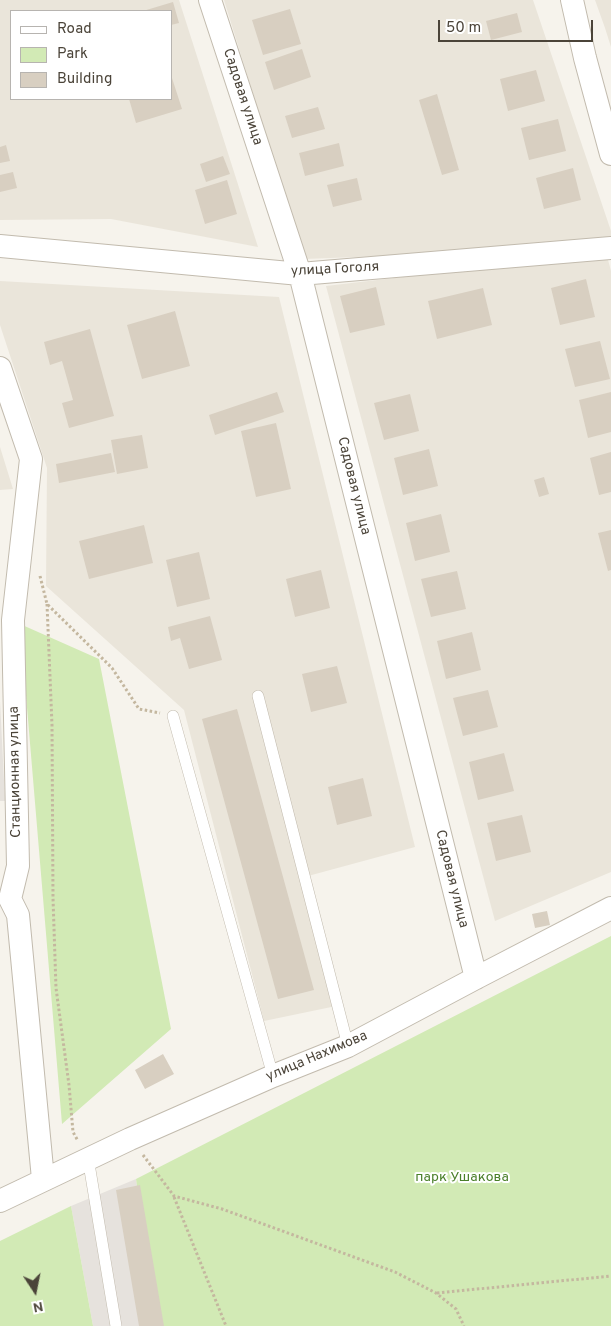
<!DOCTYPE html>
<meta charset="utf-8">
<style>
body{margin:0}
#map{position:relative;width:611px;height:1326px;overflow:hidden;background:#f6f3ec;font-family:Overpass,sans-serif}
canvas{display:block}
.legend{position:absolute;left:10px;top:10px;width:162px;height:90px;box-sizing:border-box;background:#fff;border:1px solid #b7b4b0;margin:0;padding:6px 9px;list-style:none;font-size:15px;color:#4b4439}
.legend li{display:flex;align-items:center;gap:10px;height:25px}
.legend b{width:25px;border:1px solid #b7b4b0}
.north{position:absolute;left:10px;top:1266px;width:50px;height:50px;-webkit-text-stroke:4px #fff;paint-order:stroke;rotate:169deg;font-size:14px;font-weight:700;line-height:20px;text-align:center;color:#4b4439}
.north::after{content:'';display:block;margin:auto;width:18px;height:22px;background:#4b4439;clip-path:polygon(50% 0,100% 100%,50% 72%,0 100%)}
.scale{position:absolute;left:438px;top:20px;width:155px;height:22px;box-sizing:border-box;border:2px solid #4b4439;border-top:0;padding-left:6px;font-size:15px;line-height:18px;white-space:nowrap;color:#4b4439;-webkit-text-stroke:4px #fff;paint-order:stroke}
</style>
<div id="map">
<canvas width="611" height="1326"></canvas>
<ul class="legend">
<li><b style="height:6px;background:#fff"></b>Road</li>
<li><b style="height:14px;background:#d2eab5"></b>Park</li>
<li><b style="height:14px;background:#d8cfc1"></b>Building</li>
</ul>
<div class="north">N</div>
<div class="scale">50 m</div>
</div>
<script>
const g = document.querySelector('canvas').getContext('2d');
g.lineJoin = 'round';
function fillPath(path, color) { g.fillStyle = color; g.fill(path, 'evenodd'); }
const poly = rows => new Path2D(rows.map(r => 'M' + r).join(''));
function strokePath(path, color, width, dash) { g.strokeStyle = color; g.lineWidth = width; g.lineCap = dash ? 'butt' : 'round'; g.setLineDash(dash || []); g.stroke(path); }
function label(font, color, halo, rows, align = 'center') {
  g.font = font + ' Overpass,sans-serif'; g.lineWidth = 4; g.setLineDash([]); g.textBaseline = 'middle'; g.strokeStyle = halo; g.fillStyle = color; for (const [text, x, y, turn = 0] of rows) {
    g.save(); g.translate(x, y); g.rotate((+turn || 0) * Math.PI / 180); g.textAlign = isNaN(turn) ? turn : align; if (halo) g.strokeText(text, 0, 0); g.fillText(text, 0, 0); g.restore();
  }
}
const residential = poly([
 [0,0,179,0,258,247,111,219,0,220],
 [11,11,171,11,171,99,11,99],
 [224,0,533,0,611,231,611,238,461,253,304,259],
 [595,0,611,0,611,47,605,28],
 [607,256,611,271,611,872,495,921,326,286,505,265],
 [0,281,279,297,415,847,308,876,341,1005,264,1021,184,710,46,586,47,468,0,325],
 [0,447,13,489,0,490]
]);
const industrial = poly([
 [0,701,5,801,0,801],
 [136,1179,158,1326,93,1326,71,1206]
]);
const green = poly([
 [20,624,99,659,171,1029,62,1124],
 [611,936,611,1326,158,1326,136,1179],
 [71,1206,93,1326,0,1326,0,1241]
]);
const building = poly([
 [173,2,179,23,171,25,171,11,143,11],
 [290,9,301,44,263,55,252,20],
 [517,13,522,32,491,40,486,21],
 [302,49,311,77,274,90,265,62],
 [536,70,545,101,508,111,500,79],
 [171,75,182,109,136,123,129,99,171,99],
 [437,94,459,170,442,175,419,100],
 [318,107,325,129,292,138,285,116],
 [558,119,566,151,529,160,521,128],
 [339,143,344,166,305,176,299,153],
 [6,145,10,161,0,163,0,147],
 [223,156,230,174,206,182,200,164],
 [573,168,581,200,544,209,536,178],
 [13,172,17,188,0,192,0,175],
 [357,178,362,200,333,207,327,185],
 [227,180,237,214,205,224,195,190],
 [586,279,595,317,560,325,551,288],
 [376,287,385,325,350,333,340,296],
 [483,288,492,325,437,339,428,301],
 [175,311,190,366,142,379,127,325],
 [90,329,114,416,69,428,62,403,73,400,62,361,50,365,44,342],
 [600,341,610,379,575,387,565,349],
 [277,392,284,412,215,435,209,415],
 [611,392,611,432,588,438,579,400],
 [410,394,419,431,384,440,374,403],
 [276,423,291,489,256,497,241,431],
 [142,435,148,468,117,474,111,440],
 [429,449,438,486,403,495,394,458],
 [611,452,611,492,599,495,590,458],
 [111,453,115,472,59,483,56,464],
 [544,477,549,494,539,497,534,480],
 [441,514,450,552,415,561,406,523],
 [144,525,153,563,89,579,79,541],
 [611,530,611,570,608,571,598,533],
 [199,552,210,599,177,607,166,560],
 [321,570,330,608,295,617,286,579],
 [457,571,466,609,431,617,421,579],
 [210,616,222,660,189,669,180,638,171,641,168,627],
 [472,632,481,670,446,679,437,641],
 [337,666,347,703,311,712,302,674],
 [488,690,498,727,463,736,453,698],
 [237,709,314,990,278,999,202,719],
 [504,753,514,791,478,800,469,762],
 [363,778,372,816,337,825,328,787],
 [522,815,531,852,496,861,487,823],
 [547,911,550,925,535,928,532,914],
 [163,1054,174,1074,145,1089,135,1070],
 [140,1185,164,1326,139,1326,116,1190]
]);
const path = poly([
 [40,576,47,604,112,668,139,709,160,713],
 [47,604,52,725,53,898,56,988,69,1085,73,1132,78,1141],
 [143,1155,174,1196,222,1209,395,1272,436,1293,456,1309,464,1326],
 [174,1197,226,1326],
 [437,1293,611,1276]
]);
const service = poly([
 [258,696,348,1046],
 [173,716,273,1076],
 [88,1158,116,1326]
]);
const minor = poly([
 [210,0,300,274,476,978],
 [572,0,585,58,611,154],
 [0,246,300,274,611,248],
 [0,368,31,459,13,620,18,866,10,899,18,915,43,1179],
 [0,1201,130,1139,273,1076,348,1046,476,978,611,908]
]);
const streetNames = [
 ["Садовая улица",242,97,72],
 ["улица Гоголя",335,270,-3],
 ["Садовая улица",353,486,76],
 ["Станционная улица",16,772,-91],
 ["Садовая улица",451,879,76],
 ["улица Нахимова",317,1057,-23]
];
const parkNames = [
 ["парк Ушакова",462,1178]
];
fillPath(residential, '#eae5da');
fillPath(industrial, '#e6e2dd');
fillPath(green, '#d2eab5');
fillPath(building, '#d8cfc1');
strokePath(service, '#c2bbae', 12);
strokePath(minor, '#c2bbae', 24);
strokePath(path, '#c4b79f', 3, [2.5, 2.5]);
strokePath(service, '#fff', 11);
strokePath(minor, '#fff', 22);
label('14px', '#4b4439', '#fff', streetNames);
label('14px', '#4a7f2a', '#fff', parkNames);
</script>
